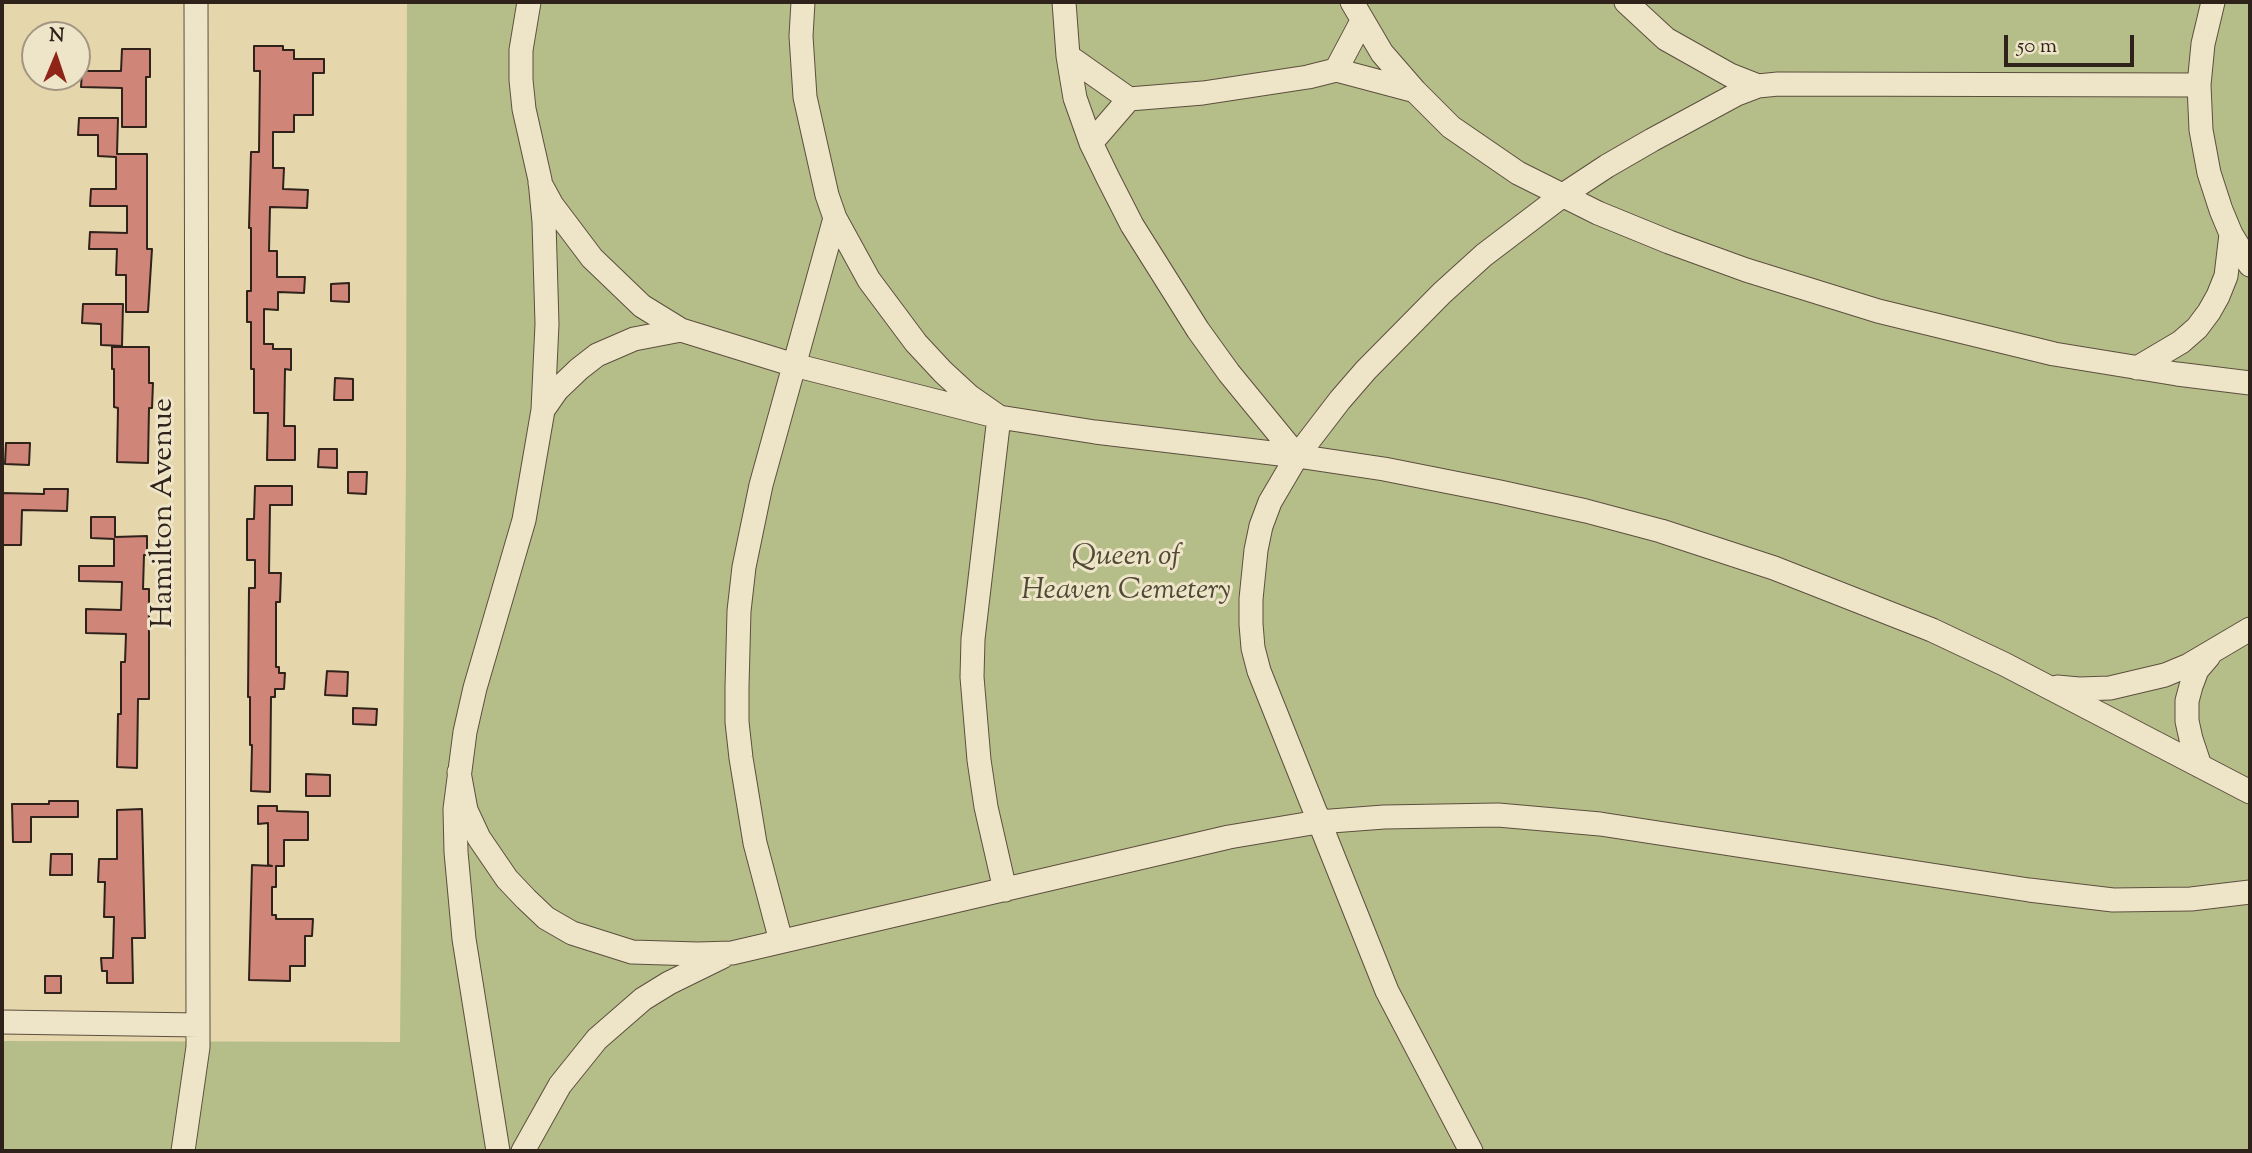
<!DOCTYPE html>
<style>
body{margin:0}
#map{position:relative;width:2252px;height:1153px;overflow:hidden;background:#e5d6ab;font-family:"Sorts Mill Goudy",serif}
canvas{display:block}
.frame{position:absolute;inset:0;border:4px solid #2f221a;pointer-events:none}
.north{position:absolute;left:21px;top:21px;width:70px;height:70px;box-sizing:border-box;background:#eee4c8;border:2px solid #a29682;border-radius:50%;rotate:2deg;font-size:19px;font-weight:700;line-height:28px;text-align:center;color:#2f221a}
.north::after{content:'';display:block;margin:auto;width:24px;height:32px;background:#8f2418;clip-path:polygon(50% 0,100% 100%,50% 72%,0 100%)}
.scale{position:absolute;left:2004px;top:35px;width:130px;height:32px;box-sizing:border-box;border:4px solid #2f221a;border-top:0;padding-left:9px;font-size:21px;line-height:24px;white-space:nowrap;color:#2f221a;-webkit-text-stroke:5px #eee4c8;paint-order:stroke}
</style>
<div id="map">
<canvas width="2252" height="1153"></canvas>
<div class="frame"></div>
<div class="north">N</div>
<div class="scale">50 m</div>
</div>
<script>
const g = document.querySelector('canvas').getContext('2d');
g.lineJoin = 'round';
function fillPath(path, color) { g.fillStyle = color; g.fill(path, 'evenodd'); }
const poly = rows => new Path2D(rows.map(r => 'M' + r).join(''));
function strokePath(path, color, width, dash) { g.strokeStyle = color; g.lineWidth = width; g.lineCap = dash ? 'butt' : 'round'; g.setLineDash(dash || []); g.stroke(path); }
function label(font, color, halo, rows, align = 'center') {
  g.font = font + ' "Sorts Mill Goudy",serif'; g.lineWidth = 6; g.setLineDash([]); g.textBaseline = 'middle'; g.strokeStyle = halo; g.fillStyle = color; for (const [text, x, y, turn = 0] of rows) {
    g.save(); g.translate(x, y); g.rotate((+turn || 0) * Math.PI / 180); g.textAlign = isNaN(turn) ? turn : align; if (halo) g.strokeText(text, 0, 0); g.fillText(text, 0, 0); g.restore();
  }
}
const green = poly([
 [407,2,2250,2,2250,1151,2,1151,2,1041,400,1042,406,469]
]);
const building = poly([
 [254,46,283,46,283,50,294,50,294,59,324,59,324,73,313,73,313,115,294,115,294,132,273,132,273,168,284,168,283,189,308,190,307,208,270,207,269,251,277,251,277,277,305,277,304,293,278,292,278,310,264,309,264,344,273,344,273,349,291,349,291,370,285,369,284,426,295,426,295,460,267,460,268,413,254,413,254,369,251,369,251,322,247,322,247,291,251,291,251,228,249,228,251,152,259,152,260,71,254,71,254,46],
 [122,49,150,49,150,77,146,77,146,127,122,127,122,88,81,87,82,71,121,71,122,49],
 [79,118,118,118,117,154,147,154,147,249,152,249,148,312,126,312,126,275,116,275,117,249,89,249,90,232,127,233,127,206,90,206,91,189,116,189,116,157,98,156,98,135,78,135,79,118],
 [349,283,349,302,331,301,331,284,349,283],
 [83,304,123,304,122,346,101,345,101,324,82,323,83,304],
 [112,347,149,347,149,383,153,383,152,408,149,408,148,463,117,462,118,408,114,407,114,369,112,369,112,347],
 [335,378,353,379,353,400,334,400,335,378],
 [6,443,30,443,29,465,5,464,6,443],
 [319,449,337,449,337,468,318,467,319,449],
 [348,472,367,472,366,494,348,493,348,472],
 [255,486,292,486,292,505,270,505,269,573,281,573,280,602,276,602,276,667,279,667,279,673,285,673,284,689,275,689,275,697,271,697,270,792,251,791,252,745,250,745,250,697,248,697,249,588,255,588,255,560,247,560,247,519,254,519,255,486],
 [44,489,68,489,67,511,22,510,21,545,2,545,2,493,44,494,44,489],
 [91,517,115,517,115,537,147,536,147,555,144,555,143,589,149,589,149,699,138,699,137,768,117,767,118,714,121,714,121,662,125,662,126,634,86,633,86,609,121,610,122,582,79,581,79,566,114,566,114,539,91,538,91,517],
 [327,671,348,672,347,696,325,695,327,671],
 [353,708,377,709,376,725,353,724,353,708],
 [306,774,330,775,330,796,306,796,306,774],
 [49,801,78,801,78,817,31,817,31,842,13,842,12,804,49,804,49,801],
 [258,806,277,806,277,811,308,812,308,840,284,840,284,866,276,866,276,887,272,887,272,915,276,915,276,919,313,919,312,936,305,936,305,966,290,966,290,981,249,980,252,865,272,866,268,865,268,823,258,824,258,806],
 [142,809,145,938,132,938,133,983,107,983,107,971,102,971,101,958,113,958,114,917,104,917,105,882,98,882,99,859,117,859,117,810,142,809],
 [51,854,72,854,72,875,50,875,51,854],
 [45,976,61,976,61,993,45,993,45,976]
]);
const minor = poly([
 [803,2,801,36,805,97,827,195,835,218,869,280,916,343,943,372,969,396,999,417,973,639,972,677,979,760,986,807,1005,890],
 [1064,2,1068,56,1075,98,1091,143,1108,178,1132,225,1198,330,1229,373,1297,456],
 [1352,2,1382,53,1415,91,1451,127,1518,173,1598,213,1669,242,1746,270,1878,311,2054,354,2177,374,2250,383],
 [1626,2,1666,39,1730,75,1758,86],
 [2213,2,2203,44,2199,85,2201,130,2209,173,2221,210,2231,234,2250,265],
 [1068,56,1129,99,1203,93,1308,77,1336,70,1362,21],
 [1336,70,1415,91],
 [1091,143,1129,99],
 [540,183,552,205,592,258,642,306,681,330,794,365,999,417,1095,432,1297,456,1384,469,1500,492,1586,511,1661,531,1774,568,1932,630,2004,664,2250,792],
 [2137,368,2181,342,2197,328,2209,312,2218,296,2226,276,2231,234],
 [543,410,557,390,579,369,597,355,634,339,681,330],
 [2057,687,2079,689,2110,688,2165,675,2189,665,2250,629],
 [2200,766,2191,739,2187,721,2187,701,2191,686,2197,670,2209,656],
 [459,772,466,810,479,838,507,879,526,899,546,918,572,933,632,952,698,954,732,953,1229,837,1318,822,1384,817,1498,815,1600,824,2029,890,2113,900,2191,899,2250,892],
 [781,941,755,843,741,758,737,722,737,687,739,611,744,567,761,485,835,218],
 [2,1022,198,1025],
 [183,1151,198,1047,198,1025,196,2],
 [498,1151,464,939,456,852,455,809,465,732,475,688,524,520,543,410,547,324,544,222,540,180,524,109,521,80,521,50,529,2],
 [523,1151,560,1085,597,1039,643,999,669,983,722,957],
 [1471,1151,1387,991,1259,671,1253,648,1251,624,1251,599,1256,550,1261,526,1270,502,1297,456,1340,400,1366,370,1442,293,1484,255,1563,195,1607,166,1652,140,1737,94,1758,86,1778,84,2199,85]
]);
const streetNames = [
 ["Hamilton Avenue",166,513,-90]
];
const parkNames = [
 ["Queen of",1126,559],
 ["Heaven Cemetery",1126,593]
];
fillPath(green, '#b5be89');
fillPath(building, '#cf8679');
strokePath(building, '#2f221a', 2);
strokePath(minor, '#5c4f3e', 25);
strokePath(minor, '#eee4c8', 23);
label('30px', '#2f221a', '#eee4c8', streetNames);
label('italic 30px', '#504936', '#eee4c8', parkNames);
</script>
